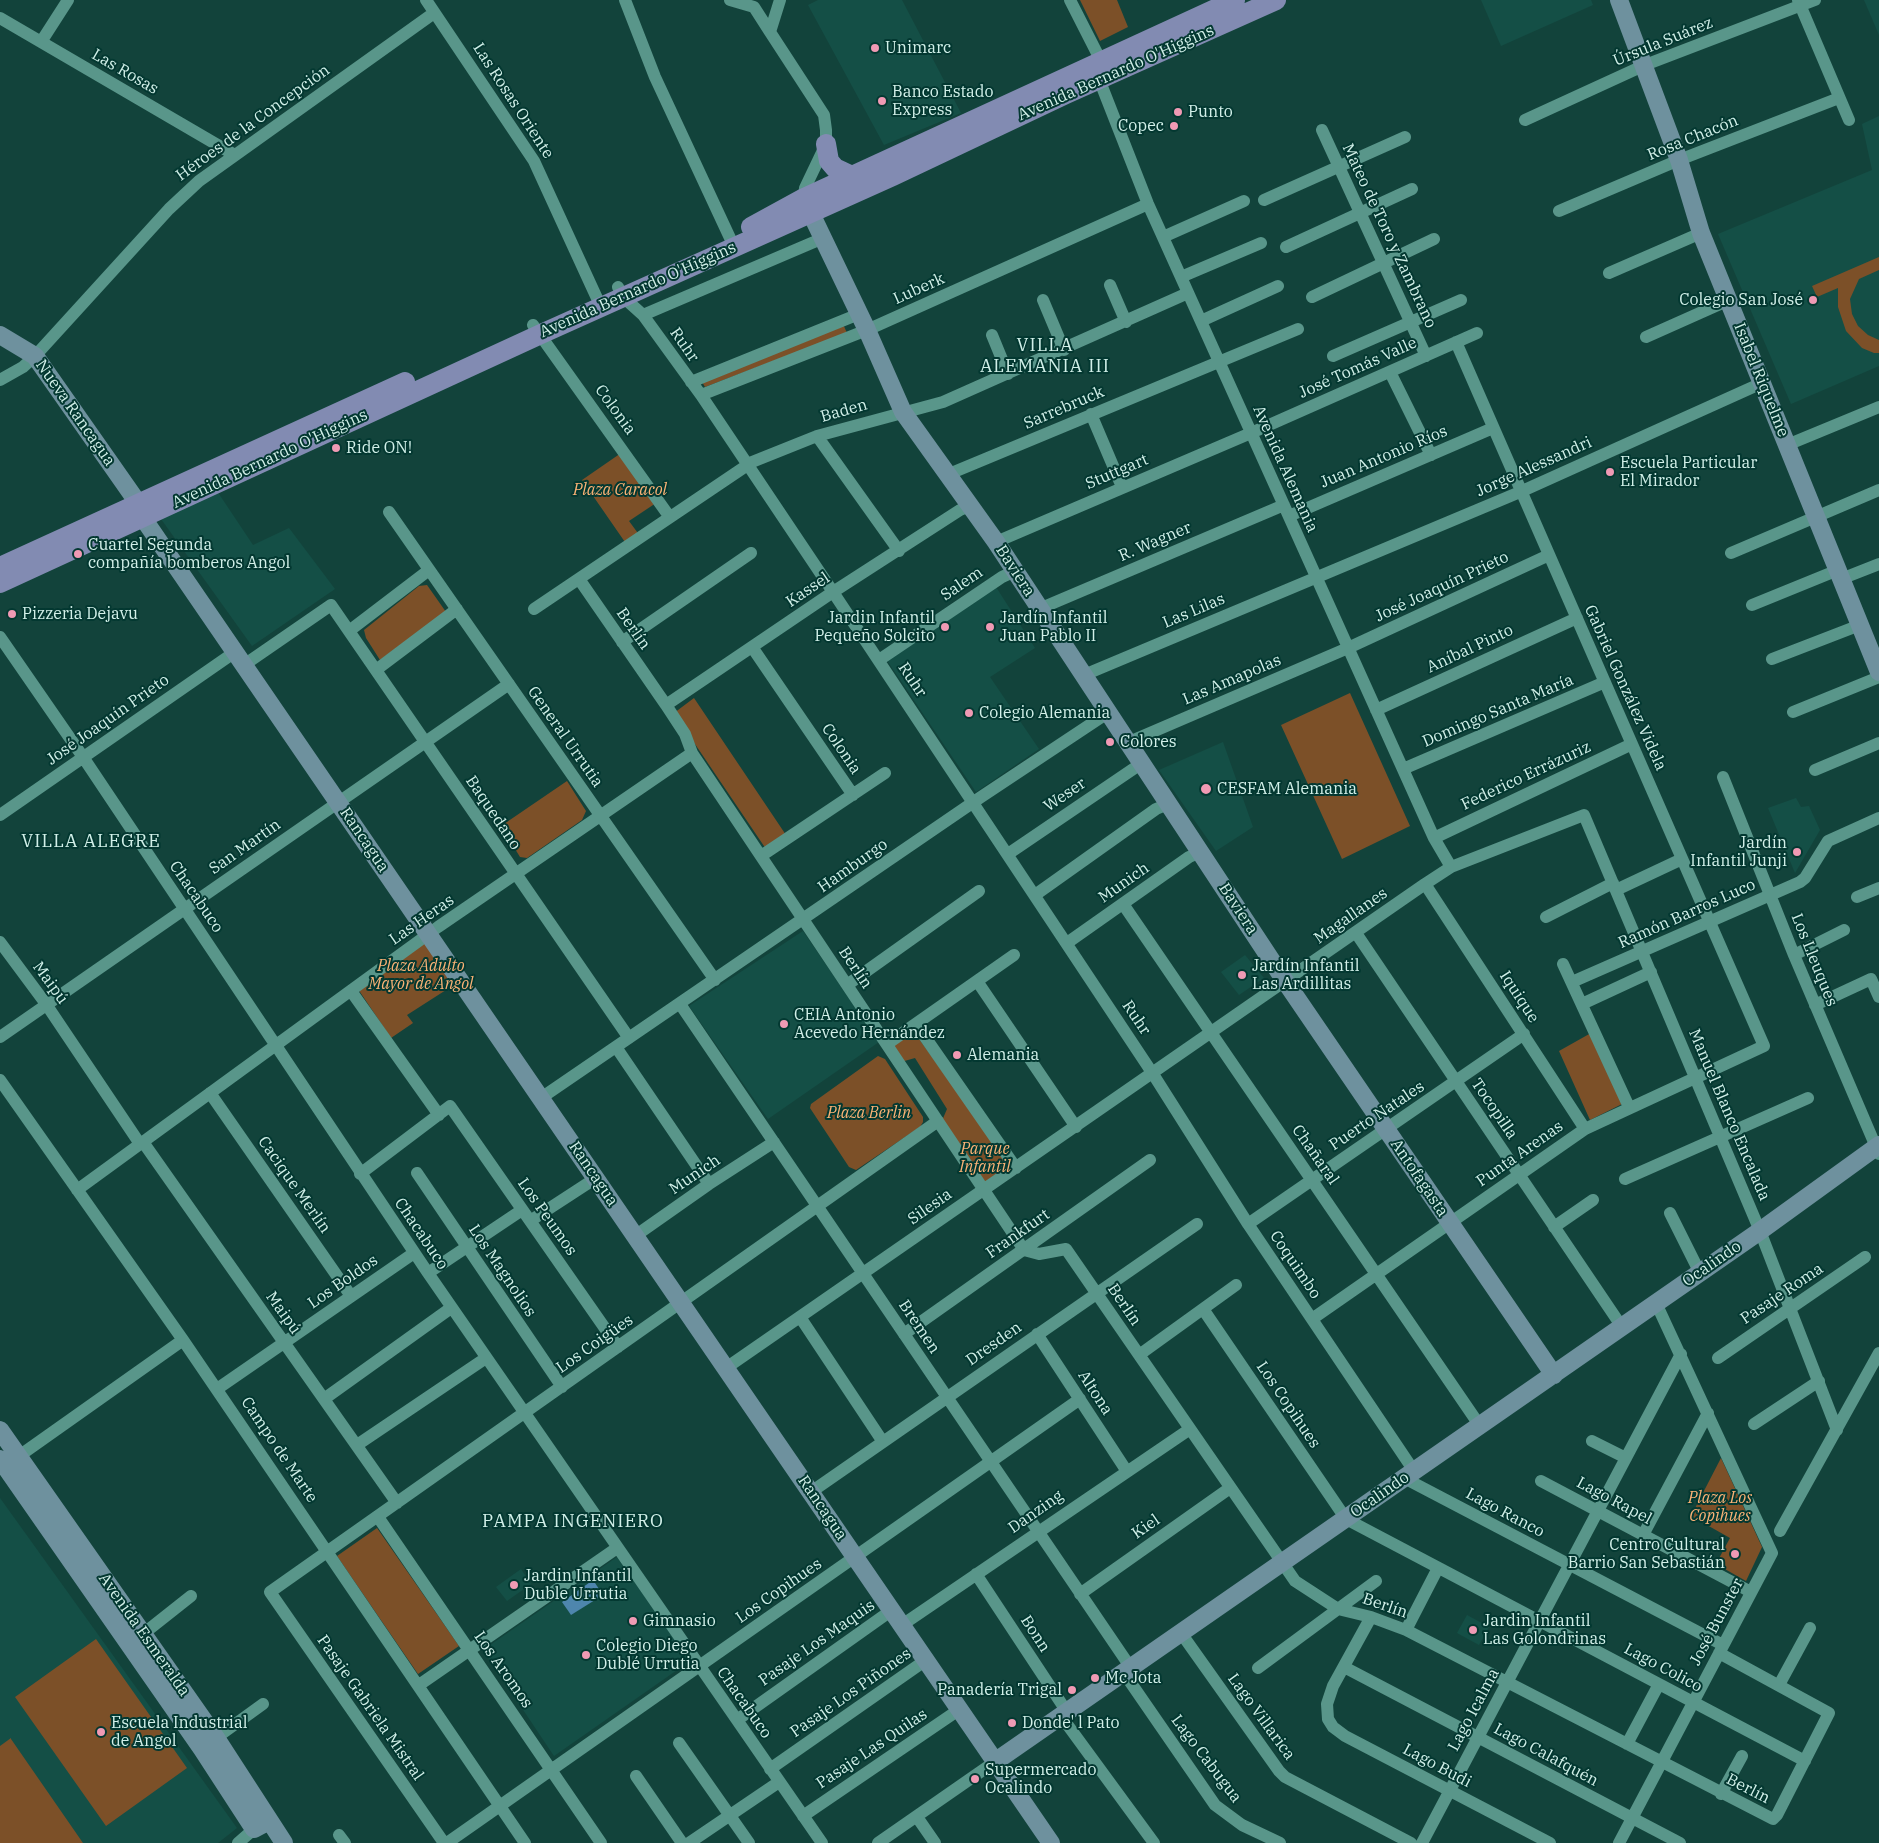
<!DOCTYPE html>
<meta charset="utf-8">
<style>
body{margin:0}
canvas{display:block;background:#12433b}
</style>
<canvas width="1879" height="1843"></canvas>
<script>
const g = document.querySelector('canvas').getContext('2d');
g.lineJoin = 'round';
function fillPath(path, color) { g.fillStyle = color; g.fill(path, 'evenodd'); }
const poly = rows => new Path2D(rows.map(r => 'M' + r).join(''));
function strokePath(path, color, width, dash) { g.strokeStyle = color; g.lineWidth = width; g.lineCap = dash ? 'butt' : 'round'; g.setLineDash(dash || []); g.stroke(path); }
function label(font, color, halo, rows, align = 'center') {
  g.font = font + ' "IBM Plex Serif",serif'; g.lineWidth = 4; g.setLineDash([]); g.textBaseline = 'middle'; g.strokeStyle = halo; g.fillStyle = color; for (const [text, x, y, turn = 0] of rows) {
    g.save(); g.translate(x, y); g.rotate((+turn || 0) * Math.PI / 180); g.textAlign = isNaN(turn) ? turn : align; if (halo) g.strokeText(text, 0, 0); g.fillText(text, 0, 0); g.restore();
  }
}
const built = poly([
 [818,0,902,0,961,113,884,145,808,5],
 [1481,0,1591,0,1593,5,1501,46],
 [1864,0,1879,0,1879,35],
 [1879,116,1879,366,1791,404,1718,234,1872,170,1862,124],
 [215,488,253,545,289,528,335,589,252,646,161,519],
 [996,587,1035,648,990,677,1039,749,976,792,886,659],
 [1223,742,1253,827,1216,851,1159,770],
 [1796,798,1801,807,1809,806,1820,830,1795,873,1768,808],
 [803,931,879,1042,768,1119,689,1006],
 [1245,955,1264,978,1239,995,1221,972],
 [0,1498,237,1828,218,1843,0,1843],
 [617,1557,690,1661,554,1756,483,1650],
 [521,1569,531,1584,507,1601,496,1587],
 [1467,1615,1489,1627,1479,1645,1457,1633]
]);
const green = poly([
 [1080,0,1117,0,1128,27,1100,41],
 [1879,257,1879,270,1859,279,1850,299,1852,314,1858,326,1868,335,1879,340,1879,353,1874,353,1862,348,1846,331,1838,307,1838,288,1817,297,1812,286],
 [843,324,847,333,705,387,701,380],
 [624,451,659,501,629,521,640,536,627,545,582,480],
 [427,585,446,612,380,660,366,638,364,630,419,586],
 [1350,693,1410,826,1342,859,1281,725],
 [694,698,786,835,766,849,674,713],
 [567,781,586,811,582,820,527,858,520,857,501,826],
 [429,937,460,981,407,1015,413,1023,391,1038,358,989],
 [914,1032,1011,1166,986,1183,941,1123,947,1109,915,1058,901,1062,891,1047],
 [1591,1033,1624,1103,1590,1120,1559,1051],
 [878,1056,885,1059,923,1117,923,1122,920,1127,856,1170,849,1167,810,1108,811,1104],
 [1721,1458,1762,1547,1746,1581,1716,1564,1730,1538,1691,1516],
 [377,1528,459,1646,418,1674,337,1556],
 [96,1639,187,1768,106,1826,15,1697],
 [11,1738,11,1739,83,1843,0,1843,0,1746]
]);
const water = poly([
 [593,1580,603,1595,571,1615,562,1602]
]);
const street = poly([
 [426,0,534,161,601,307],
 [625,0,655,77,730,238],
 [730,0,754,7,770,32],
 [780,0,770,32,824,115,826,130,826,144,805,188,804,198],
 [1070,0,1101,61,1099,79,1148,204,1434,838,1451,867],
 [1798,0,1849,120],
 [0,18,233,154],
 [41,42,68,0],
 [1525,120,1645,65,1815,0],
 [1322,130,1426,356],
 [1264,200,1405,137],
 [1559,211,1679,160,1839,98],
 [1163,237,1244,201],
 [1286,247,1412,189],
 [1609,273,1701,233],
 [1181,277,1261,243],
 [1110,285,1126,322],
 [618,287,623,297,643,315,701,395,833,592,1153,1074,1248,1224,1414,1471],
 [1312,297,1434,239],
 [1043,300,1064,350],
 [643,315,821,239],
 [1201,321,1278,286],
 [533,325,669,516],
 [992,335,1008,374],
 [1646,337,1729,300],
 [1333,356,1461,300],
 [1390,372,1431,455],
 [0,380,23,367,35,356,169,209,199,181,434,13],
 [691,382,859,314],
 [701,395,867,330,1148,204],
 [1091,414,1122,487],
 [817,436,899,551],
 [1787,445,1879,407],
 [949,474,1298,329],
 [389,512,715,980],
 [1289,516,1493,428],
 [996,542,1251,433,1477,333],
 [1731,553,1879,490],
 [579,579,666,705,685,734,692,753,1024,1250,1039,1254,1066,1249,1295,1581,1338,1609,1371,1617,1406,1630,1773,1819,1777,1815,1829,1713,1719,1653],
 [1841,579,1879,564],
 [1752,605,1838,570],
 [534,609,752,462,817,436,943,402,1188,293],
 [1039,609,1284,505],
 [349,631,429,570],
 [0,637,83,757,428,1273,822,1843],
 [622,642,751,553],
 [752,647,853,795],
 [1772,659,1860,625],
 [879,660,1002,577,1015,571],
 [244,665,331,605,629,1038],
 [376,670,457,609],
 [1084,675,1520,492,1762,383],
 [666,705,833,592,960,510,970,506],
 [1376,710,1577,618],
 [1793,712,1879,677],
 [1129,742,1348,648,1549,555],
 [1403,769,1605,682],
 [1815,770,1879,743],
 [1723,777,1794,955,1879,1154],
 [0,815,235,652],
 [1434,838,1632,744],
 [1008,854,1142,763],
 [761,856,885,773],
 [1425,884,1585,1129],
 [1616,890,1682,859],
 [1035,895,1156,809,1168,804],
 [1857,897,1879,888],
 [1123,904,1480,1426],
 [1546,917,1613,883],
 [1356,933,1622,1327],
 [0,942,46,1004,140,1144],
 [1067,943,1189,857,1201,852],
 [1794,955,1844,930],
 [1563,964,1629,1107],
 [977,981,1076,1127],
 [1572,982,1800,882,1805,878,1828,841,1879,818],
 [847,985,979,891],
 [351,991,439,1115],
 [680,1004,1131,1668],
 [1582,1004,1651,972],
 [1815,1005,1871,979,1879,997],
 [916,1024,1016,1168],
 [0,1037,509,684],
 [887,1044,1014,955],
 [616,1047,709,1184],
 [0,1080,183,1340,525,1843],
 [210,1093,351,1296],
 [541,1098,981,797,1109,712],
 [143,1142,397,1503],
 [417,1173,562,1387],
 [360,1174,450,1106,618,1347],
 [1625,1179,1808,1098],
 [77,1190,438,927,692,753],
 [1670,1213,1700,1273],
 [530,1221,596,1178],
 [1248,1224,1524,1034],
 [1554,1227,1593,1200],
 [635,1236,709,1184,774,1142],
 [428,1273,522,1210],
 [1203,1309,1346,1519,1805,1761],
 [800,1317,883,1442],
 [1312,1319,1585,1129,1764,1046,1456,342],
 [904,1334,1150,1160],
 [1037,1334,1126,1470],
 [1139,1355,1236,1285],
 [1718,1358,1865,1257],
 [726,1368,1425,884,1451,867,1584,815,1760,1231,1837,1430],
 [217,1389,414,1253],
 [324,1399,451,1308],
 [1754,1424,1819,1381],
 [1592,1441,1626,1458],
 [357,1445,486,1358],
 [12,1461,183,1340],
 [1404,1478,1723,1645],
 [1541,1481,1751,1592],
 [811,1492,1197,1224],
 [378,1517,601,1843],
 [1780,1531,1879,1353],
 [1643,1535,1708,1413],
 [976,1574,1067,1712],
 [1080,1594,1230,1488],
 [1371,1617,1333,1686,1327,1704,1328,1719,1333,1727,1345,1736,1550,1843],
 [902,1625,1190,1429],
 [1406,1630,1438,1568],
 [1181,1633,1279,1771,1285,1777,1411,1843],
 [143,1634,191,1596],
 [1344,1667,1680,1843],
 [1258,1668,1376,1581],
 [1124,1673,1215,1805,1242,1825,1280,1843],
 [419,1685,617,1548],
 [1779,1685,1810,1628],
 [1061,1716,1154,1843],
 [737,1720,892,1610],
 [216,1738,263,1704],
 [679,1743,749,1843],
 [1627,1744,1659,1684],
 [770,1769,926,1660],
 [636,1776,682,1843],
 [1721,1794,1742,1756],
 [803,1816,960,1709],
 [917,1817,935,1843],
 [339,1835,345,1843],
 [238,1843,254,1829],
 [444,1843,270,1592,938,1121],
 [447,1843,1080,1399],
 [689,1843,779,1782],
 [878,1843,996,1761],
 [1422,1843,1681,1354],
 [1619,1843,1772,1553,1656,1303]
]);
const secondary = poly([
 [1619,0,1679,160,1701,233,1879,672],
 [805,201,867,330,903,412,996,542,1285,981,1554,1375],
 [0,335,35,356,138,503,143,518,1051,1843],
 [0,1430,216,1738,284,1843],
 [0,1459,202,1749,254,1829,269,1821],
 [996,1761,1760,1231,1879,1145]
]);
const primary = poly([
 [826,144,829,161,835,168,852,176],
 [751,227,804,198,1235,0],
 [0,567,405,382],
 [0,583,541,334,893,176,1066,94,1276,0]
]);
const markers = [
 [875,48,5,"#f09ab4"],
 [882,101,5,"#f09ab4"],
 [1178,112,5,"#f09ab4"],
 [1174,126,5,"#f09ab4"],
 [1813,300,5,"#f09ab4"],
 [336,448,5,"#f09ab4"],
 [1610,472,5,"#f09ab4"],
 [78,554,5,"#f09ab4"],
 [12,614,5,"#f09ab4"],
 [945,627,5,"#f09ab4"],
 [990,627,5,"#f09ab4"],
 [969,713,5,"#f09ab4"],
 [1110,742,5,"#f09ab4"],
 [1206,789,6,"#f09ab4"],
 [1797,852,5,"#f09ab4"],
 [1242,975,5,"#f09ab4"],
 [784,1024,5,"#f09ab4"],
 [957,1055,5,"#f09ab4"],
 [1735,1554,5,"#f09ab4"],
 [514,1585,5,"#f09ab4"],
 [633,1621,5,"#f09ab4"],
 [1473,1630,5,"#f09ab4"],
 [586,1655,5,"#f09ab4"],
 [1095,1678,5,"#f09ab4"],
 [1072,1690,5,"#f09ab4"],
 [1012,1723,5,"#f09ab4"],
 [101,1732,5,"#f09ab4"],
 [975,1779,5,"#f09ab4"]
];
const streetNames = [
 ["Úrsula Suárez",1663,42,-22],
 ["Las Rosas",125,72,30],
 ["Avenida Bernardo O'Higgins",1116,73,-24],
 ["Las Rosas Oriente",513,101,57],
 ["Héroes de la Concepción",253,123,-36],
 ["Rosa Chacón",1693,138,-22],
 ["Mateo de Toro y Zambrano",1389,236,65],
 ["Luberk",919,289,-24],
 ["Avenida Bernardo O'Higgins",638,290,-24],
 ["Ruhr",684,345,55],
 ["José Tomás Valle",1358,368,-24],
 ["Isabel Riquelme",1761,380,68],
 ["Sarrebruck",1064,408,-23],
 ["Colonia",615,410,54],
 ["Baden",844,411,-16],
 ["Nueva Rancagua",75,413,55],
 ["Juan Antonio Ríos",1384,457,-23],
 ["Avenida Bernardo O'Higgins",270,459,-25],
 ["Jorge Alessandri",1534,467,-24],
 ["Avenida Alemania",1285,469,66],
 ["Stuttgart",1117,472,-23],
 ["R. Wagner",1155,542,-23],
 ["Baviera",1015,571,57],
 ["Salem",962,584,-34],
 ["José Joaquín Prieto",1442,587,-25],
 ["Kassel",808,590,-34],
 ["Las Lilas",1194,611,-23],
 ["Berlín",633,629,55],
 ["Aníbal Pinto",1470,649,-25],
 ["Ruhr",912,680,56],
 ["Las Amapolas",1232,680,-23],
 ["Gabriel González Videla",1625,688,66],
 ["Domingo Santa María",1498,711,-23],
 ["José Joaquín Prieto",108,720,-35],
 ["General Urrutia",565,737,55],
 ["Colonia",841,749,56],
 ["Federico Errázuriz",1526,776,-25],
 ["Weser",1065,795,-34],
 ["Baquedano",493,813,56],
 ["Rancagua",364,840,56],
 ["San Martín",245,847,-35],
 ["Hamburgo",853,866,-35],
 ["Munich",1124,883,-35],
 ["Chacabuco",196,897,56],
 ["Baviera",1238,909,57],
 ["Ramón Barros Luco",1687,914,-24],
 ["Magallanes",1351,916,-35],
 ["Las Heras",422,920,-35],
 ["Los Lleuques",1814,960,68],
 ["Berlín",855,968,56],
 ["Maipú",50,983,54],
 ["Iquique",1519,997,57],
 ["Ruhr",1136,1018,56],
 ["Tocopilla",1494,1109,56],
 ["Manuel Blanco Encalada",1729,1115,67],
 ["Puerto Natales",1377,1116,-34],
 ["Punta Arenas",1520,1154,-35],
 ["Chañaral",1315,1155,55],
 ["Rancagua",593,1174,56],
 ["Munich",695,1175,-34],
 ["Antofagasta",1419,1178,56],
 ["Cacique Merlín",294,1185,55],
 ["Silesia",930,1207,-35],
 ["Los Peumos",547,1217,55],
 ["Chacabuco",421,1234,56],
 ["Frankfurt",1018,1234,-35],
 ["Ocalindo",1712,1264,-35],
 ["Coquimbo",1295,1265,56],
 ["Los Magnolios",502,1271,56],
 ["Los Boldos",343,1282,-35],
 ["Pasaje Roma",1782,1294,-34],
 ["Berlín",1124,1305,56],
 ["Maipú",283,1313,55],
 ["Bremen",919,1327,56],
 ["Los Coigües",595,1344,-35],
 ["Dresden",994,1344,-35],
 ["Altona",1095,1393,57],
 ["Los Copihues",1288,1405,56],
 ["Campo de Marte",279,1450,56],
 ["Ocalindo",1380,1495,-35],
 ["Lago Rapel",1614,1501,28],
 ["Rancagua",822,1508,56],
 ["Danzing",1036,1512,-35],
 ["Lago Ranco",1505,1513,28],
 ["Kiel",1146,1527,-35],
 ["Los Copihues",779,1591,-35],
 ["Berlín",1385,1606,19],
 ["José Bunster",1717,1622,-62],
 ["Bonn",1035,1634,57],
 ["Avenida Esmeralda",144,1635,55],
 ["Pasaje Los Maquis",817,1643,-35],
 ["Lago Colico",1663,1668,28],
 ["Los Aromos",503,1670,55],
 ["Pasaje Los Piñones",851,1693,-35],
 ["Chacabuco",744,1703,55],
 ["Pasaje Gabriela Mistral",370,1708,55],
 ["Lago Icalma",1474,1710,-62],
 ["Lago Villarica",1261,1717,54],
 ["Pasaje Las Quilas",872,1749,-34],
 ["Lago Calafquén",1546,1755,28],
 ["Lago Cabugua",1206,1759,53],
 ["Lago Budi",1437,1766,28],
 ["Berlín",1748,1789,27]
];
const poiNames = [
 ["Unimarc",885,48],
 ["Banco Estado",892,92],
 ["Express",892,110],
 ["Punto",1188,112],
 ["Copec",1164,126,"right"],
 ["Colegio San José",1803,300,"right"],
 ["Ride ON!",346,448],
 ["Escuela Particular",1620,463],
 ["El Mirador",1620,481],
 ["Cuartel Segunda",88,545],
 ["compañía bomberos Angol",88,563],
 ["Pizzeria Dejavu",22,614],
 ["Jardin Infantil",935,618,"right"],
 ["Pequeño Solcito",935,636,"right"],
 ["Jardín Infantil",1000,618],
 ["Juan Pablo II",1000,636],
 ["Colegio Alemania",979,713],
 ["Colores",1120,742],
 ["CESFAM Alemania",1217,789],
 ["Jardín",1787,843,"right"],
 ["Infantil Junji",1787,861,"right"],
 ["Jardín Infantil",1252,966],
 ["Las Ardillitas",1252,984],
 ["CEIA Antonio",794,1015],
 ["Acevedo Hernández",794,1033],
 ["Alemania",967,1055],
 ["Centro Cultural",1725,1545,"right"],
 ["Barrio San Sebastián",1725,1563,"right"],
 ["Jardin Infantil",524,1576],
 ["Duble Urrutia",524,1594],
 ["Gimnasio",643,1621],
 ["Jardin Infantil",1483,1621],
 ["Las Golondrinas",1483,1639],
 ["Colegio Diego",596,1646],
 ["Dublé Urrutia",596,1664],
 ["Mc Jota",1105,1678],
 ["Panadería Trigal",1062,1690,"right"],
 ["Escuela Industrial",111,1723],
 ["de Angol",111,1741],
 ["Donde' l Pato",1022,1723],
 ["Supermercado",985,1770],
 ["Ocalindo",985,1788]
];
const parkNames = [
 ["Plaza Caracol",620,490],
 ["Plaza Adulto",421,966],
 ["Mayor de Angol",421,984],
 ["Plaza Berlin",869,1113],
 ["Parque",985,1149],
 ["Infantil",985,1167],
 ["Plaza Los",1720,1498],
 ["Copihues",1720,1516]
];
const neighbourhoodNames = [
 ["VILLA",1045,346],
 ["ALEMANIA III",1045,367],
 ["VILLA ALEGRE",91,842],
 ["PAMPA INGENIERO",573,1522]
];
fillPath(built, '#144f46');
fillPath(green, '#7c5028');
fillPath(water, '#4e86ad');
strokePath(street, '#59968a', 12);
strokePath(secondary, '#6e919e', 18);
strokePath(primary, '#828bb2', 20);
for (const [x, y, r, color] of markers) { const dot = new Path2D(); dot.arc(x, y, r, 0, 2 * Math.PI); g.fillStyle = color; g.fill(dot); strokePath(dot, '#033831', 2); }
label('16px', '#d2f0e9', '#033831', streetNames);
label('16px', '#d2f0e9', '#033831', poiNames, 'left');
label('italic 16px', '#fab276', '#033831', parkNames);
g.letterSpacing = '1px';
label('18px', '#d2f0e9', '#033831', neighbourhoodNames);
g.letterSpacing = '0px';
</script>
